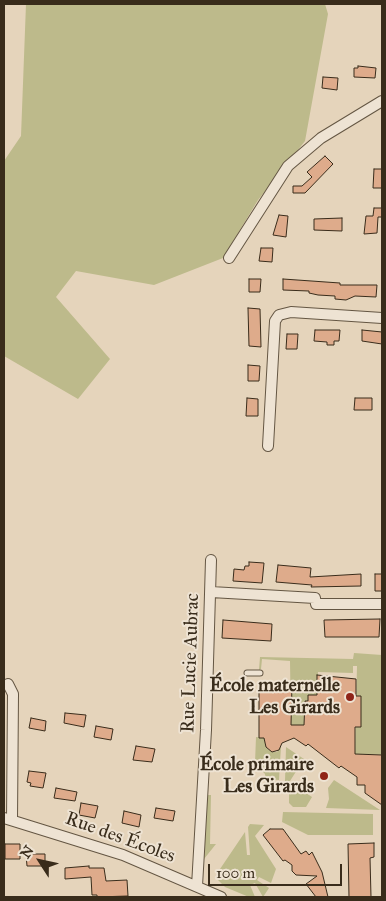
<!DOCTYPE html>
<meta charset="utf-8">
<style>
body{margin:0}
#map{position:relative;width:386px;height:901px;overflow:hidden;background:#e5d4bb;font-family:"IM FELL Great Primer",serif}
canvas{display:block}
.frame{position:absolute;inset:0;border:5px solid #392c1b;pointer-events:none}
.north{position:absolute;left:15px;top:836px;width:50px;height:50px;-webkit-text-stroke:4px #eee3d3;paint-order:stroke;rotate:305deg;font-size:14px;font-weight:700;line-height:20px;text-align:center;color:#392c1b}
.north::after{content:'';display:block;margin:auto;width:18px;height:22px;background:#392c1b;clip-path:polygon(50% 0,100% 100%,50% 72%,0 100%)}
.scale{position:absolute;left:208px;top:864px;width:134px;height:22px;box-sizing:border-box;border:2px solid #392c1b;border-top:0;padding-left:6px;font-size:15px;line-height:18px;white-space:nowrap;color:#392c1b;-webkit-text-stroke:4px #eee3d3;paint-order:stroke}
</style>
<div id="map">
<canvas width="386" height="901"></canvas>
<div class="frame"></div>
<div class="north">N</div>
<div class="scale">100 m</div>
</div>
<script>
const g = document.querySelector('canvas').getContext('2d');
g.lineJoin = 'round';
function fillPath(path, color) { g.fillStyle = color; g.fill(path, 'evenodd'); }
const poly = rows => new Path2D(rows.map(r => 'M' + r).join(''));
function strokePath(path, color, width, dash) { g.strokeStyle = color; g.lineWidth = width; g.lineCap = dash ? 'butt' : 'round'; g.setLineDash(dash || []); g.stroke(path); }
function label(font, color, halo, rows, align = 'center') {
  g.font = font + ' "IM FELL Great Primer",serif'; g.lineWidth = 4; g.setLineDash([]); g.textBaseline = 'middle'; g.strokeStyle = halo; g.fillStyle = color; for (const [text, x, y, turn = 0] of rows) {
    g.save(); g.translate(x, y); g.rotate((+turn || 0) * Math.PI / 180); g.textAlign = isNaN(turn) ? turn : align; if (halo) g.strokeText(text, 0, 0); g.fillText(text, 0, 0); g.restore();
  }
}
const green = poly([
 [26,4,325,4,328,14,305,141,258,200,223,258,154,285,76,271,56,297,110,359,78,399,4,356,4,161,21,136],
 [354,653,382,655,382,755,362,754,362,766,352,759,355,753,357,666,353,666,353,673,318,672,319,695,308,695,308,701,305,701,304,719,307,726,291,725,290,661,262,659,261,669,259,670,260,657,353,659],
 [256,737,265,738,266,747,272,752,277,752,281,746,279,780,265,779,265,774,255,763],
 [286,747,304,759,290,781,285,781],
 [334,780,380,810,326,808,329,799,328,788],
 [300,789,312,797,306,807,293,807,289,803,289,791,300,791],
 [206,795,211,795,210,844,216,844,204,859],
 [283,812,373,814,373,835,308,835,282,822],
 [250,824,264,825,255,836,276,869,271,883,259,877,257,880,269,888,263,897,255,883,250,885,255,897,249,897,225,887,217,879,220,869,245,832,247,855,250,855,248,827]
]);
const building = poly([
 [358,66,376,68,375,78,354,77,354,68,358,68,358,66],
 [323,77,338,78,337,90,322,88,323,77],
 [325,156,333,164,305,193,293,193,293,186,302,186,312,177,307,172,325,156],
 [374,169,382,169,382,188,373,188,374,169],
 [374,208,382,208,382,217,378,217,377,233,364,234,366,216,373,216,374,208],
 [279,215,288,216,286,237,273,235,279,215],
 [342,218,342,231,314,230,314,219,342,218],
 [261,248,273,248,272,262,259,261,261,248],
 [249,279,261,279,260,292,249,292,249,279],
 [283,279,340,283,340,285,377,285,376,297,355,296,346,300,335,299,335,296,318,295,309,293,309,291,283,290,283,279],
 [248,308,260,309,261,347,249,346,248,308],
 [315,330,340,330,339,341,334,341,334,345,327,345,327,342,314,341,315,330],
 [362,330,382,332,382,344,362,341,362,330],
 [287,334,298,334,297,349,286,349,287,334],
 [248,365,260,366,259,381,248,381,248,365],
 [247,398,258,399,258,416,246,416,247,398],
 [355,398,372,398,372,410,354,410,355,398],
 [249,562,264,563,262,583,233,581,234,569,244,570,245,566,249,566,249,562],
 [278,565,311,568,310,577,361,574,361,586,311,587,312,585,276,582,278,565],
 [375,574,382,574,382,591,375,591,375,574],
 [380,619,379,637,325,637,324,620,380,619],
 [223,620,272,624,271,641,222,638,223,620],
 [317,675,356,679,356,696,361,696,361,727,355,727,355,754,382,755,382,805,365,793,365,785,357,785,357,777,341,766,339,768,308,744,306,746,294,738,282,743,279,750,272,752,266,747,264,738,259,738,259,684,292,684,291,725,304,725,305,701,308,701,308,695,317,695,317,675],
 [65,713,86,715,84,727,64,723,65,713],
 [31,718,46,721,45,731,29,728,31,718],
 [96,726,113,729,111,740,94,737,96,726],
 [136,746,155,749,152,762,133,760,136,746],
 [29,771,46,773,43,788,30,786,31,783,27,782,29,771],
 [56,788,77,792,75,801,54,798,56,788],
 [81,803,98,806,95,818,79,815,81,803],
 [156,808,175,811,173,821,154,818,156,808],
 [124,811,141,815,139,827,122,823,124,811],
 [270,829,283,829,301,854,306,851,309,855,312,852,322,872,328,897,316,897,306,884,317,876,296,875,292,871,292,865,285,860,283,861,263,835,270,829],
 [374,843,374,857,370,858,371,897,349,897,348,844,374,843],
 [5,844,20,844,20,859,5,859,5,844],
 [26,854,45,854,45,866,27,866,26,854],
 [89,866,89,868,104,868,106,881,127,880,128,896,97,897,97,895,92,895,91,877,65,879,65,868,89,866]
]);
const lane = poly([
 [247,673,260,673]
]);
const street = poly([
 [229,258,288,166,321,138,382,101],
 [268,446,275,321,279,315,291,312,382,318],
 [211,592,315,598,316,604,382,604],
 [8,684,13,694,12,820],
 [4,818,123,855,221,897],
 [197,886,206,730,211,560]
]);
const markers = [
 [350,697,5,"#8f2418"],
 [324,776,5,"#8f2418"]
];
const streetNames = [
 ["Rue Lucie Aubrac",191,663,-88],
 ["Rue des Écoles",120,838,20]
];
const poiNames = [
 ["École maternelle",340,686],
 ["Les Girards",340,708],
 ["École primaire",314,765],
 ["Les Girards",314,787]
];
fillPath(green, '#bdba8b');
fillPath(building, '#deab8b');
strokePath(building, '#392c1b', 1);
strokePath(lane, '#645643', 7);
strokePath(street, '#645643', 12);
strokePath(lane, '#eee3d3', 5);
strokePath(street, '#eee3d3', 10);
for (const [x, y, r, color] of markers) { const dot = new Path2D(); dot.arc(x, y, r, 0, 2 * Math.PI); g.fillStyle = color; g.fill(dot); strokePath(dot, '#eee3d3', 2); }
label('19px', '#392c1b', '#eee3d3', streetNames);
label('bold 19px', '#392c1b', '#eee3d3', poiNames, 'right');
</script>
